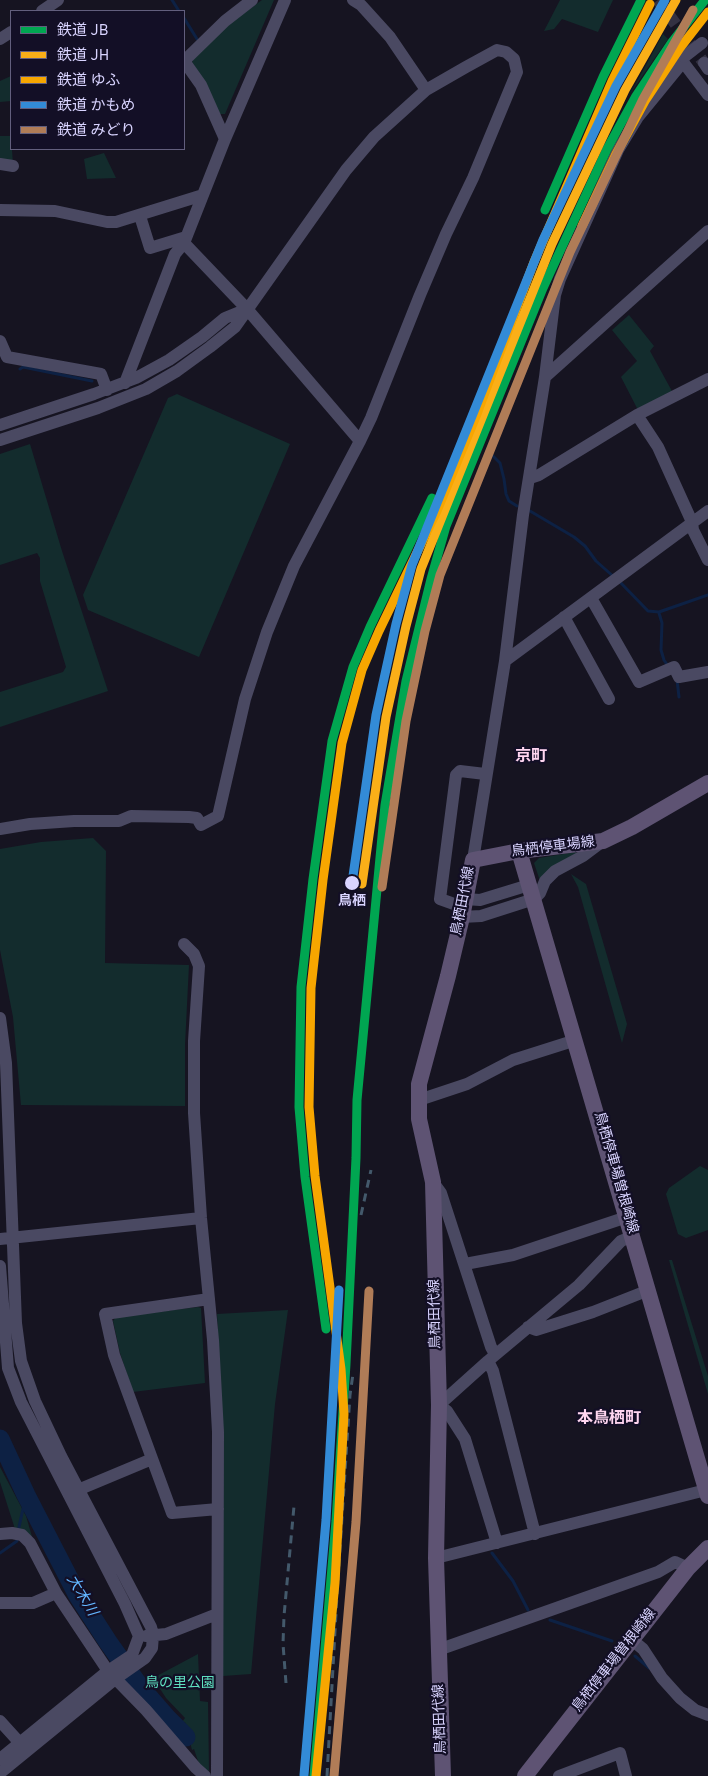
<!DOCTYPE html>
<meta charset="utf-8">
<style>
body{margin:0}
#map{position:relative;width:708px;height:1776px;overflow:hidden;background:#161421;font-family:Overpass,"Noto Sans JP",sans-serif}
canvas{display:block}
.legend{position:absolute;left:10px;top:10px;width:175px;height:140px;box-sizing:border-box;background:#130f26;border:1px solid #625e7d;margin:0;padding:6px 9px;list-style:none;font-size:15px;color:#d9d4ff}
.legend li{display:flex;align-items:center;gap:10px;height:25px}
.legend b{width:25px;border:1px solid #625e7d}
</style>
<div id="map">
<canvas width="708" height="1776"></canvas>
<ul class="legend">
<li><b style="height:6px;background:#00a651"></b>鉄道 JB</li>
<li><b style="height:6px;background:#faaf18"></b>鉄道 JH</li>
<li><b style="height:6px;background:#f7a600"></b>鉄道 ゆふ</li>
<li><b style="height:6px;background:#338bd7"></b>鉄道 かもめ</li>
<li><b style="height:6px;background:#b07c57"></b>鉄道 みどり</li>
</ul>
</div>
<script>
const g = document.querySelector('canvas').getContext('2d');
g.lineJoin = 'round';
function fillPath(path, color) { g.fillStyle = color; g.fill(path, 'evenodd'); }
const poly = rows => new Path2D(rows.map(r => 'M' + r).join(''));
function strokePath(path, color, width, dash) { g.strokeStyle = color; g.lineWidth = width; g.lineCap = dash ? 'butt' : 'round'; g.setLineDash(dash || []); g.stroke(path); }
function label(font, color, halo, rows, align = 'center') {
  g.font = font + ' Overpass,"Noto Sans JP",sans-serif'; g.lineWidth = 4.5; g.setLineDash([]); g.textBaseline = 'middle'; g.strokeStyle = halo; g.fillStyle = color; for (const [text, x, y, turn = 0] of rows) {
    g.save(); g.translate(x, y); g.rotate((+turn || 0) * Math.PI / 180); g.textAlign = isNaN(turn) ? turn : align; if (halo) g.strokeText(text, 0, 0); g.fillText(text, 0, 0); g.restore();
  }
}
const green = poly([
 [262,0,274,0,225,114,220,114,192,64,193,57,233,21],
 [560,0,613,0,598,32,562,19,554,29,544,31],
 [663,34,668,39,630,94],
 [11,76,11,101,0,102,0,81],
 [0,136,11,136,13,164,0,161],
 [104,153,116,178,87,179,84,159],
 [629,315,654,346,650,351,673,393,638,410,621,377,637,361,612,330],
 [177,394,290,444,199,657,88,610,83,595,168,398],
 [30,444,62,551,108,691,0,727,0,692,63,672,66,667,40,581,40,558,37,553,0,565,0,454],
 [93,838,106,851,105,963,189,965,185,1045,185,1106,21,1105,13,1017,0,950,0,849,41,842],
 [576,852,577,855,540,881,534,863,539,858],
 [571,874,586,884,627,1024,622,1043,578,887],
 [700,1166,708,1170,708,1230,686,1238,678,1234,666,1194,669,1188],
 [669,1260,672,1260,708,1376,708,1394],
 [198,1307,201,1308,205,1383,133,1392,120,1353,113,1321,116,1317],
 [288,1310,275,1404,251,1674,223,1676,221,1394,217,1314],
 [0,1467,26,1516,33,1540,15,1529,0,1482],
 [198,1654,200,1701,208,1702,209,1771,200,1767,194,1749,192,1750,185,1722,182,1722,185,1718,166,1698,153,1678]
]);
const stream = poly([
 [172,0,179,11],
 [184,18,197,39],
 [20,369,23,367,92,381],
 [492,455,500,463,504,479,506,494,509,501,517,506],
 [530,511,574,537,585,546,596,561,614,577],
 [619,581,648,611,659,612,708,595],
 [659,613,662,623,661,650,664,660,668,666],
 [677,680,679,697],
 [19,1527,26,1495],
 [0,1553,17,1541],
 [492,1553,513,1581,528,1610],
 [550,1620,612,1641],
 [635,1656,649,1668]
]);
const river = poly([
 [0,1439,26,1495,77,1594,108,1642,140,1687,167,1718,186,1737]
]);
const minorTunnel = poly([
 [658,0,704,63]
]);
const minor = poly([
 [285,0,225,139,184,243,247,309,360,441],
 [353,0,361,5,390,37,426,90],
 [42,11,58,0],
 [0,39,11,32],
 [184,61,225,21,252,0],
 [184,61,201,85,225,139],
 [683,62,708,95],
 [704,63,708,69],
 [0,164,13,166],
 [0,210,55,211,107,222,116,222,203,195],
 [140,216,150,248,186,237],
 [0,341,7,357,101,374,107,390],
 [545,377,708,231],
 [125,383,175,254,184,243],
 [637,415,658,447,692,522,693,530,708,560],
 [0,425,94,394,136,378,169,360,202,337,225,318,247,309],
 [0,440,98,408,146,389,177,371,210,347,235,327,346,170,374,137,426,90,466,67,497,50,506,52,514,59,517,72,473,178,446,234,420,295,371,418,360,441,294,566,267,632,245,699,218,816,201,825,197,818,189,817,131,816,119,821,74,821,30,824,0,829],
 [530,478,539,475,637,415,708,379],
 [591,598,639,682,674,667,679,677,708,672],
 [564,617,609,699],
 [505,661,708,511],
 [473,860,505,661,523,515,545,377,555,295,560,279,618,150,638,117,683,62,684,57],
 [465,899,480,900,529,885],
 [463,909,454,904,440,899,456,775,460,771,485,774],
 [462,917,481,916,534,899,540,893,545,881,555,871,583,856,603,841],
 [184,944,194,954,199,966,194,1041,194,1113,201,1218,213,1340,218,1432,217,1776],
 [0,1018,6,1063,16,1323,21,1361,35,1401,61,1456,151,1627,153,1635,152,1648,145,1658,115,1679,0,1773],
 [419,1100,467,1084,513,1060,576,1040],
 [433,1182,441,1193,491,1347,495,1354],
 [0,1239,201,1218],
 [465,1264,513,1255,627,1217],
 [0,1266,8,1368,21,1402,125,1604,139,1636,132,1655,108,1671,0,1759],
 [209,1299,105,1314,114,1355,172,1513,218,1509],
 [528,1327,536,1330,593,1312,649,1290],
 [488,1361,493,1371,535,1534],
 [73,1492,152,1459],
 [0,1534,12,1533,22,1535,30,1543,56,1593,108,1671,146,1710,196,1768,205,1776],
 [497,1543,465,1439,447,1411,439,1405,488,1361,579,1285,621,1241,633,1236],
 [436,1558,706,1490],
 [0,1603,33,1603,56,1593],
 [146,1636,166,1634,217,1614],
 [632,1640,643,1649,662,1678,680,1698,695,1710,708,1715],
 [438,1650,658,1572,675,1562,688,1568],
 [0,1721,19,1742],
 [559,1776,620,1753,626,1776]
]);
const major = poly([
 [519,851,708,1496],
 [443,1776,436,1558,439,1405,433,1182,419,1119,419,1084,448,976,462,917,473,860,519,851,603,841,632,827,708,783],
 [525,1776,688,1568,708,1548]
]);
const rail = poly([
 [361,1215,371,1170],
 [286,1683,283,1644,284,1616,294,1506],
 [327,1776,337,1595,350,1395,353,1374]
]);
const minorBridge = poly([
 [684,57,702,43]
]);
const rail1 = poly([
 [545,210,603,77,641,0],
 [326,1329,305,1177,299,1107,301,987,313,879,332,741,353,667,370,627,432,498],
 [314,1776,336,1521,346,1364,356,1158,357,1100,385,805,406,681,431,579,446,526,543,288,607,149,636,96,672,42,705,0]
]);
const rail2 = poly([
 [362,884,386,717,406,626,421,569,552,244,625,90,676,0]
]);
const rail3 = poly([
 [582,226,616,154,645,101,680,48,708,12],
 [316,1776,335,1583,344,1414,341,1369,315,1176,309,1107,311,988,323,880,342,743,362,670,379,631,437,511,477,414,534,262,612,81,650,4]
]);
const rail4 = poly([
 [352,883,376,715,396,624,412,565,543,240,616,86,665,0],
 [304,1775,326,1520,339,1290]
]);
const rail5 = poly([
 [382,887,406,721,425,631,440,575,570,252,643,99,693,10],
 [334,1776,356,1522,369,1291]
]);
const markers = [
 [352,883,8,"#d9d4ff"]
];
const streetNames = [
 ["鳥栖停車場線",553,848,-7],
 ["鳥栖田代線",464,901,-79],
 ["鳥栖停車場曽根崎線",615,1173,74],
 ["鳥栖田代線",436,1314,-91],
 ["鳥栖停車場曽根崎線",615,1661,-52],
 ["鳥栖田代線",441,1719,-92]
];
const stopNames = [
 ["鳥栖",352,902]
];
const parkNames = [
 ["鳥の里公園",180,1684]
];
const waterNames = [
 ["大木川",81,1596,59]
];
const quarterNames = [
 ["京町",531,758],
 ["本鳥栖町",609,1420]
];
fillPath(green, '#132c2d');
strokePath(stream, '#0d2144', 3);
strokePath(river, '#0d2144', 19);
strokePath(minorTunnel, '#333142', 12, [12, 6]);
strokePath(minor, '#4a4962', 12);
strokePath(major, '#5e5373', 16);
strokePath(rail, '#43596b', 3, [8, 6]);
strokePath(minorBridge, '#4a4962', 12);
strokePath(rail1, '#00a651', 9);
strokePath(rail2, '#faaf18', 9);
strokePath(rail3, '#f7a600', 9);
strokePath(rail4, '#338bd7', 9);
strokePath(rail5, '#b07c57', 9);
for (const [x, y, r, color] of markers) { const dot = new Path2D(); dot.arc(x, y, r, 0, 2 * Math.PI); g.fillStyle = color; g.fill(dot); strokePath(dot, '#130f26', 2); }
label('14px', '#d9d4ff', '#130f26', streetNames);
label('bold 14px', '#d9d4ff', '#130f26', stopNames);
label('14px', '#5fe0c0', '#130f26', parkNames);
label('italic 15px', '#62b6ff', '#130f26', waterNames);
label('bold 16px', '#ffd6f0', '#130f26', quarterNames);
</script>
